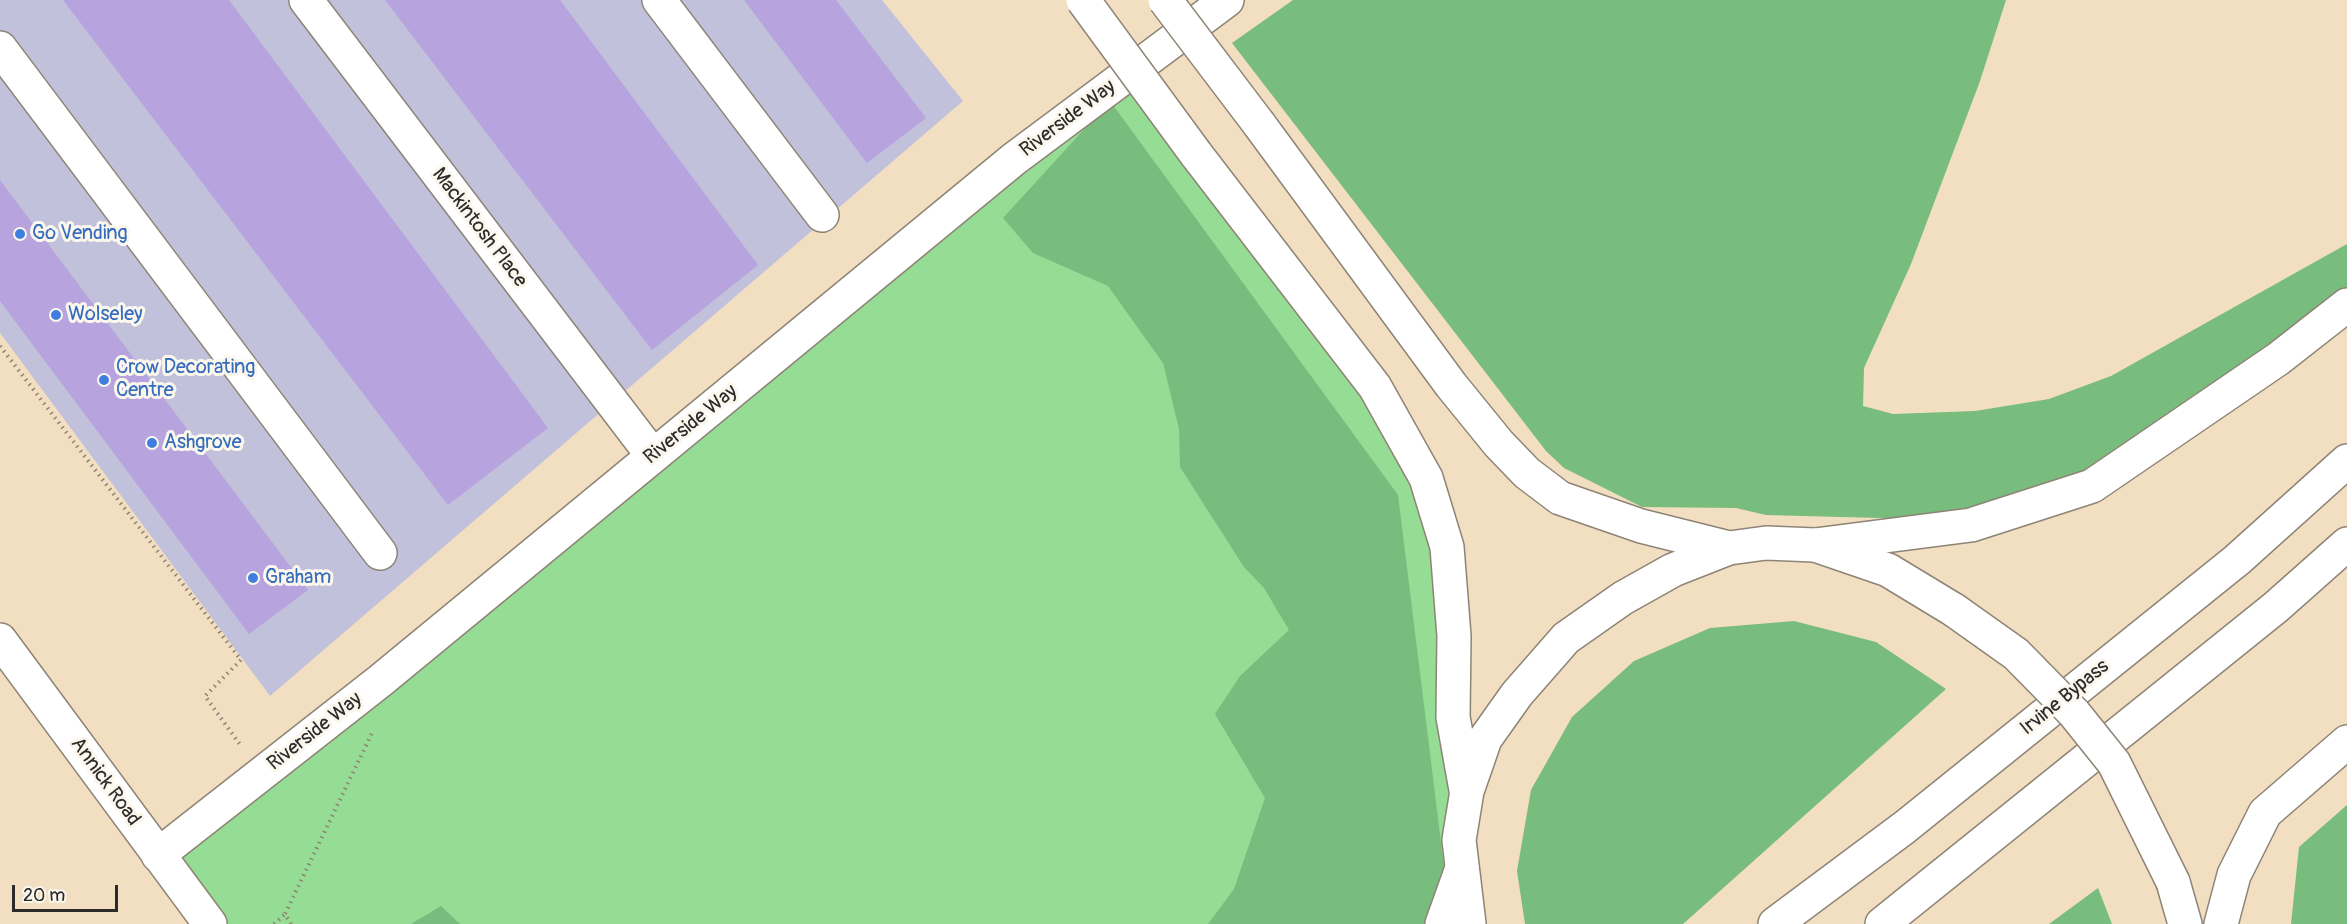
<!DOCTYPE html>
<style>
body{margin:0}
#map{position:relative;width:2347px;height:924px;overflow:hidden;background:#f2dec1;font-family:Pangolin,sans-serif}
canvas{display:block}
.scale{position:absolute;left:12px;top:885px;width:106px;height:27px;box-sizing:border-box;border:3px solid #2b2b2b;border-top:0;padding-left:8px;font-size:18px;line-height:21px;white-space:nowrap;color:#2b2b2b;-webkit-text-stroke:4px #fbf7ec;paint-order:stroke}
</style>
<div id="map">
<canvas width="2347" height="924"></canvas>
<div class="scale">20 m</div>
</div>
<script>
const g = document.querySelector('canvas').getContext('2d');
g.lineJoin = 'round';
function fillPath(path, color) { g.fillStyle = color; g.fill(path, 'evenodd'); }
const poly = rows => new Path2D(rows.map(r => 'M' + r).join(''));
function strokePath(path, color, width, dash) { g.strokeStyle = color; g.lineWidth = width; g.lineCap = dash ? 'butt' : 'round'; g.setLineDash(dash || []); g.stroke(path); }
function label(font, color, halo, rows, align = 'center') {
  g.font = font + ' Pangolin,sans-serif'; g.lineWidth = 6; g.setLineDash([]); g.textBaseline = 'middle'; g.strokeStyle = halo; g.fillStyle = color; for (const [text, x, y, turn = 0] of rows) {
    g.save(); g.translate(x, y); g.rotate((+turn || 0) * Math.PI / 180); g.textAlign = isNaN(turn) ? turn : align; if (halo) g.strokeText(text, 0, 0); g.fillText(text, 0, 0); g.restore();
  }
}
const industrial = poly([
 [0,0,882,0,963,101,270,696,0,333]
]);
const green = poly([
 [1140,77,1426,478,1453,717,1443,920,1441,924,210,924,158,855]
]);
const forest = poly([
 [1293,0,2006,0,1980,81,1911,264,1864,368,1863,406,1893,414,1975,411,2049,399,2111,376,2347,244,2347,298,2093,482,2025,504,1918,519,1766,515,1736,508,1642,507,1564,468,1546,451,1232,43],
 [1110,101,1398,495,1445,875,1426,924,1208,924,1234,889,1265,798,1215,714,1240,676,1289,630,1264,588,1244,567,1180,467,1179,429,1163,363,1108,286,1033,253,1003,218],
 [1794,621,1876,642,1946,689,1683,924,1525,924,1517,871,1531,790,1572,717,1634,661,1710,628],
 [2347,805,2347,924,2291,924,2299,847],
 [2098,888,2112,924,2049,924],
 [441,906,460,924,411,924]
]);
const building = poly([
 [63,0,229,0,548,428,448,505],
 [385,0,560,0,758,265,652,350],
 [744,0,836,0,926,118,867,163],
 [0,180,308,590,249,634,0,301]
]);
const path = poly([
 [0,346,241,660,205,696,241,746],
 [274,924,285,914],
 [291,924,285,914,372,733]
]);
const minor = poly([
 [306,0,653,456],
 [659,0,822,215],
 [0,48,380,553],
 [158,855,380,681,1014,159,1227,0]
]);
const major = poly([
 [1259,124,1451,385,1499,444,1527,473,1560,498,1641,526,1729,548],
 [1196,154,1375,387,1426,478,1447,547,1454,636,1453,717,1466,790],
 [0,640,210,924],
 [2173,882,2185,924],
 [1469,924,1459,840,1467,791,1485,739,1517,694,1566,638,1623,598,1673,570,1729,548,1766,543,1815,545,1888,570,1954,610]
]);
const highway = poly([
 [1815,545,1971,525,2092,486,2278,359,2347,305],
 [1442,924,1462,868],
 [1775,924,1905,827,2237,560,2347,461],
 [1882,924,2276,607,2347,544],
 [2221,924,2234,875,2265,813,2347,742]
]);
const majorBridge = poly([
 [1083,0,1196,154],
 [1165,0,1259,124],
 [1954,610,2016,654,2074,713,2114,763,2173,882]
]);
const markers = [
 [20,234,6,"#3f7fe0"],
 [56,315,6,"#3f7fe0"],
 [104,380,6,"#3f7fe0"],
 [152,443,6,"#3f7fe0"],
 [253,578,6,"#3f7fe0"]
];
const streetNames = [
 ["Riverside Way",1068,119,-37],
 ["Mackintosh Place",479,228,53],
 ["Riverside Way",691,425,-39],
 ["Irvine Bypass",2065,698,-39],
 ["Riverside Way",315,732,-38],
 ["Annick Road",105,782,54]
];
const shopNames = [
 ["Go Vending",32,234],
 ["Wolseley",68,315],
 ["Crow Decorating",116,368],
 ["Centre",116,391],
 ["Ashgrove",164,443],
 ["Graham",265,578]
];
fillPath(industrial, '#c2c1dc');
fillPath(green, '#95dc95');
fillPath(forest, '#78bc7e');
fillPath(building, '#b7a3dd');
strokePath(minor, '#8e8476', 36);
strokePath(major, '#8e8476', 36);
strokePath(highway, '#8e8476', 36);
strokePath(path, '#8e8476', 4, [1.5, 4.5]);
strokePath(minor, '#fff', 33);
strokePath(major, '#fff', 33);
strokePath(highway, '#fff', 33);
strokePath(majorBridge, '#8e8476', 36, []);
strokePath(majorBridge, '#fff', 33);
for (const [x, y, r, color] of markers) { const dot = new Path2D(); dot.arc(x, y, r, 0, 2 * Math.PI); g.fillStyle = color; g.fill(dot); strokePath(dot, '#fbf7ec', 2); }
label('20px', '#2b2b2b', '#fbf7ec', streetNames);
label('20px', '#366cbe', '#fbf7ec', shopNames, 'left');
</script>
